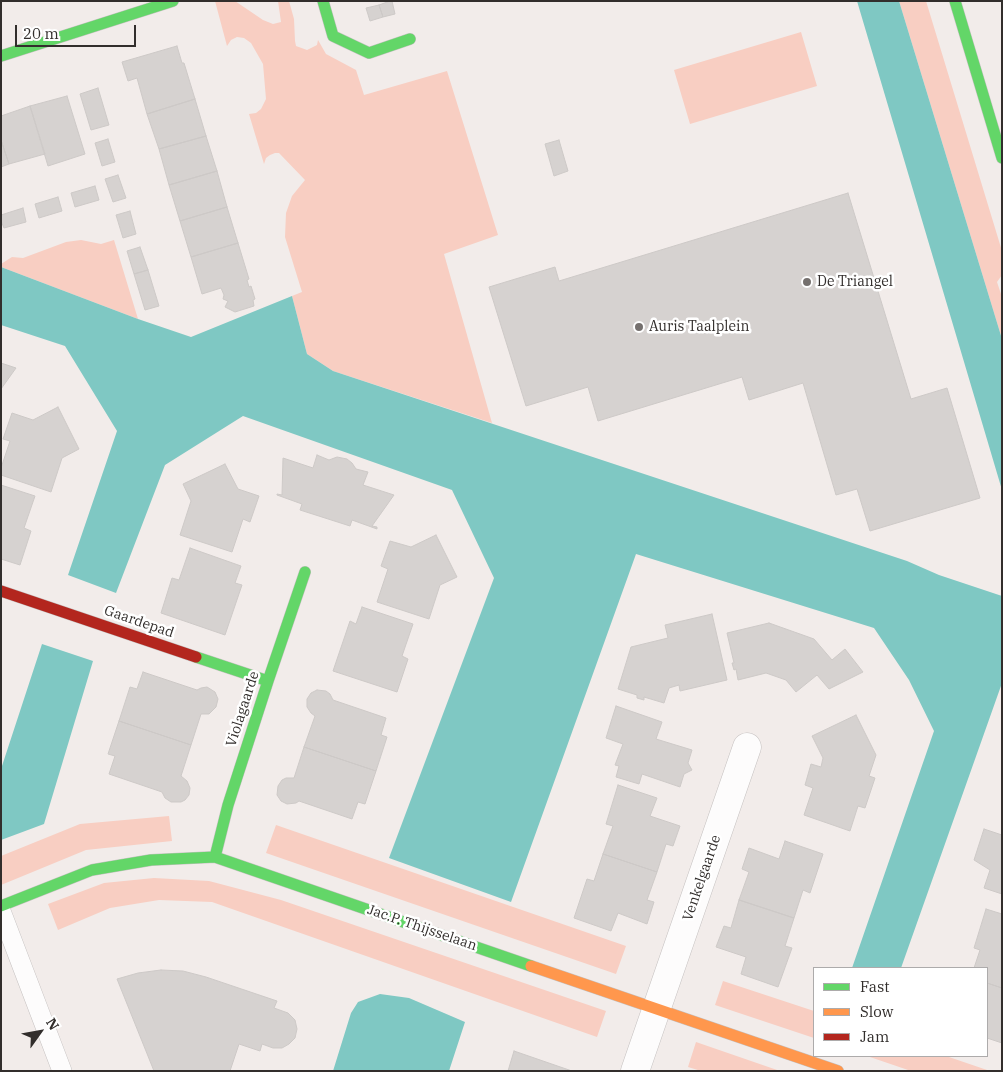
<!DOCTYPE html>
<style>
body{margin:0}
#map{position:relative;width:1003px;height:1072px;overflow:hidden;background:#f2ecea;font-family:"IBM Plex Serif",serif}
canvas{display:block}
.frame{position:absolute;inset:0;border:2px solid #322e2c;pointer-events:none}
.legend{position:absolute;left:813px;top:967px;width:175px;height:90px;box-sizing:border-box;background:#fff;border:1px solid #adabab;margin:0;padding:6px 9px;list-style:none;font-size:15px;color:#322e2c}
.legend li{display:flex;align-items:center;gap:10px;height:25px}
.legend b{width:25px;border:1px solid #adabab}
.north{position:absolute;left:15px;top:1007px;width:50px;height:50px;-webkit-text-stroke:4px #fff;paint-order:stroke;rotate:58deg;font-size:14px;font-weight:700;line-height:20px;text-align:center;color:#322e2c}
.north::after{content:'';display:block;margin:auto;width:18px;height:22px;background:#322e2c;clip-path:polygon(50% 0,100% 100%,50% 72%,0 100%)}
.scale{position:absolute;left:15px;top:25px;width:121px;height:22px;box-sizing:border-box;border:2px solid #322e2c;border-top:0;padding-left:6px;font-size:15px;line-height:18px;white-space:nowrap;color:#322e2c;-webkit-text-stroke:4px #fff;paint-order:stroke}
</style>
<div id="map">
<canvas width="1003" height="1072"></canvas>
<div class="frame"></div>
<ul class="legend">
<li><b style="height:6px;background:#63d668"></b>Fast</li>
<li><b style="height:6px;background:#ff974d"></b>Slow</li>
<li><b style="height:6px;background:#b3261e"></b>Jam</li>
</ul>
<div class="north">N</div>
<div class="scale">20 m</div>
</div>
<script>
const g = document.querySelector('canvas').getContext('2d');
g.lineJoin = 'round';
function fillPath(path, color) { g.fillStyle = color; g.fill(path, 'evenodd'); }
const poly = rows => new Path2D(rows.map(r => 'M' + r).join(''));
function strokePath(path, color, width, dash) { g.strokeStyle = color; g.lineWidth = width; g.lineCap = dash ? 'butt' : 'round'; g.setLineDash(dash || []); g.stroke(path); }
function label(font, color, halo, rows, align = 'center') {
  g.font = font + ' "IBM Plex Serif",serif'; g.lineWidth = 5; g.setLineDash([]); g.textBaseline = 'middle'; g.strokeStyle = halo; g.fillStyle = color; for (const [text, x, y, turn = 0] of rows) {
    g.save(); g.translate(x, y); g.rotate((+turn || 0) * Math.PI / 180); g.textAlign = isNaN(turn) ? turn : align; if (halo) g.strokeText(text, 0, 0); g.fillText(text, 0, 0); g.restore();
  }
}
const green = poly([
 [215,1,235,1,263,20,273,24,281,22,278,1,289,1,294,19,295,41,296,46,307,50,317,45,318,40,326,54,356,70,364,95,447,71,498,235,444,254,492,423,333,371,307,354,292,296,302,292,285,237,286,213,292,196,305,180,279,153,275,153,270,155,266,158,264,164,249,114,256,113,261,109,266,99,263,64,251,43,244,38,237,37,231,40,227,46],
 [899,1,926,1,1002,251,1002,275,997,282,1002,297,1002,339],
 [801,32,817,86,690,124,674,70],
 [81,240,101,244,114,240,138,319,1,267,1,264,12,257,23,258,66,242],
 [169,816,172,841,86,850,1,885,1,856,80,824],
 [276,825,626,946,616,974,266,853],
 [154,878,209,881,281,900,606,1011,597,1037,212,902,159,900,110,908,58,930,48,904,104,883],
 [723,981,814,1011,814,1038,715,1005],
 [696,1042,780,1071,701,1071,688,1067],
 [867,1056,946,1056,990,1071,911,1071]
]);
const water = poly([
 [857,1,899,1,1002,339,1002,490],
 [1,267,138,319,191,337,292,296,307,354,333,371,907,561,939,575,1002,596,1002,683,901,968,852,968,934,731,909,680,874,628,636,554,511,902,389,858,494,578,452,490,243,416,165,465,116,593,68,575,117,431,65,346,1,325],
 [42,644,93,661,44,824,1,840,1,769],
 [380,994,409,998,465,1022,449,1071,333,1071,351,1013,358,1002]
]);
const building = poly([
 [390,1,392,1,395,14,383,17,379,5,390,1],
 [379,5,383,17,370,21,366,8,379,5],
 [177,46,182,63,184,63,195,99,147,114,137,78,128,81,122,62,177,46],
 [98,88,109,125,91,130,80,94,98,88],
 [67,96,85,154,48,166,30,106,67,96],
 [195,99,206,136,159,149,147,114,195,99],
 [30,106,45,154,9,164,1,140,1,116,30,106],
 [206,136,217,171,169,185,159,149,206,136],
 [108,139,115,162,102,166,95,143,108,139],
 [1,140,9,164,1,167,1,140],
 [559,140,568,171,554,176,545,144,559,140],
 [217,171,227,207,180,221,169,185,217,171],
 [118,175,126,198,113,202,105,179,118,175],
 [95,186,99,200,75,207,71,193,95,186],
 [848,193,911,399,947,388,980,498,870,531,857,489,836,495,803,383,749,400,742,377,598,421,588,387,526,406,489,287,555,267,559,281,848,193],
 [58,197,62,211,39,218,35,204,58,197],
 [227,207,238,243,191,257,180,221,227,207],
 [23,208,26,222,4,228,1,221,1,215,23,208],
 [130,211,136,234,123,238,116,215,130,211],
 [238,243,249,279,247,280,249,287,251,286,255,299,253,300,254,306,235,312,225,307,228,301,223,299,224,295,221,288,202,294,191,257,238,243],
 [140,247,148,270,134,274,127,251,140,247],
 [148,270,159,306,145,310,134,274,148,270],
 [1,363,16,368,1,389,1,363],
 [58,407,79,449,62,458,51,492,1,475,1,468,10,441,3,439,12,413,33,420,58,407],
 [317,455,329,460,337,457,347,459,352,463,356,469,368,472,363,485,394,495,372,526,377,527,377,529,352,520,350,526,300,510,302,504,277,495,277,494,282,495,283,458,313,468,317,455],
 [225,464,238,489,259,496,250,522,243,519,232,552,180,535,191,501,183,484,225,464],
 [1,485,35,496,24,528,31,531,20,565,1,559,1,485],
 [436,535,457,577,440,585,429,619,377,602,388,569,381,566,390,541,411,547,436,535],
 [190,548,241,566,235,583,242,585,225,635,161,613,172,578,179,580,190,548],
 [362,607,413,624,402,656,408,659,397,692,333,671,350,621,356,624,362,607],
 [712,614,727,680,680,691,679,685,669,688,664,703,644,697,644,700,637,698,637,695,618,689,631,647,668,638,665,625,712,614],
 [769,623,814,639,832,660,845,649,863,672,829,689,817,675,796,692,786,680,766,673,738,680,736,669,734,670,732,663,734,663,727,633,769,623],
 [143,672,197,690,201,688,207,687,215,692,218,699,216,707,209,714,201,714,191,745,119,721,130,687,137,689,143,672],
 [317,690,326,691,330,694,333,700,386,718,381,735,387,737,376,771,304,747,315,716,311,713,307,707,307,699,311,693,317,690],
 [616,706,662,722,656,739,692,750,688,763,692,770,684,774,680,787,642,774,639,784,616,777,619,766,615,765,623,744,606,738,616,706],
 [856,715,876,755,869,776,875,778,865,808,858,806,850,831,804,815,813,788,805,785,811,764,821,767,823,758,812,736,856,715],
 [119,721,191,745,181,776,187,781,190,788,189,795,185,800,181,802,171,802,165,798,162,792,109,774,115,756,108,754,119,721],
 [304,747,376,771,365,804,358,802,352,819,299,801,296,803,287,804,281,801,277,795,278,786,282,780,286,778,294,778,304,747],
 [618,785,657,798,650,816,680,826,673,846,666,844,657,872,603,854,613,826,606,824,618,785],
 [984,829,1002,835,1002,894,984,888,990,870,974,860,984,829],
 [785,841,823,854,810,893,803,890,794,918,739,900,749,872,742,869,749,848,779,859,785,841],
 [603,854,657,872,647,900,654,902,647,924,618,913,611,931,574,918,587,879,594,881,603,854],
 [739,900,794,918,785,946,792,948,778,987,741,974,746,957,716,947,724,926,731,928,739,900],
 [986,909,1002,914,1002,988,987,983,987,968,974,968,980,950,974,948,986,909],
 [161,970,183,971,206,977,277,1001,274,1008,288,1013,295,1020,297,1029,295,1038,289,1044,282,1048,273,1048,262,1044,260,1051,239,1044,230,1071,154,1071,117,979,138,973,161,970],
 [987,983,1002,988,1002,1043,987,1038,987,983],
 [514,1051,572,1071,508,1071,514,1051]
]);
const lane = poly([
 [1,911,62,1071]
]);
const street = poly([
 [635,1071,747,747]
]);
const fast = poly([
 [323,1,333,36,369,53,410,39],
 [955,1,1002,158],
 [1,56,173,1],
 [196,657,268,681],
 [215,857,228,805,268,681,305,572],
 [1,906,92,870,151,860,215,857,531,966]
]);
const slow = poly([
 [531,966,838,1071]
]);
const jam = poly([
 [1,591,196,657]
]);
const markers = [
 [807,282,5,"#75706e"],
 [639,327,5,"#75706e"]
];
const poiNames = [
 ["De Triangel",817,282],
 ["Auris Taalplein",649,327]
];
const streetNames = [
 ["Gaardepad",139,622,19],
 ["Violagaarde",243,709,-72],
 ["Venkelgaarde",702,878,-71],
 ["Jac.P. Thijsselaan",422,928,19]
];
fillPath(green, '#f8cec2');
fillPath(water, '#7fc8c3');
fillPath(building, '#d6d2d0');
strokePath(building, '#cdc9c7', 1);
strokePath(lane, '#c5c1c0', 20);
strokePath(street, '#c5c1c0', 29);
strokePath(fast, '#c5c1c0', 12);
strokePath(slow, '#c5c1c0', 12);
strokePath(jam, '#c5c1c0', 12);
strokePath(lane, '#fdfcfc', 19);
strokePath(street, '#fdfcfc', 28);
strokePath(fast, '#63d668', 11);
strokePath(slow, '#ff974d', 11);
strokePath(jam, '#b3261e', 11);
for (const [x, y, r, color] of markers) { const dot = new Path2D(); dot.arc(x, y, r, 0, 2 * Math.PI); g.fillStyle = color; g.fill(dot); strokePath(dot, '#fff', 2); }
label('14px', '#322e2c', '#fff', poiNames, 'left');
label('14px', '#322e2c', '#fff', streetNames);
</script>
